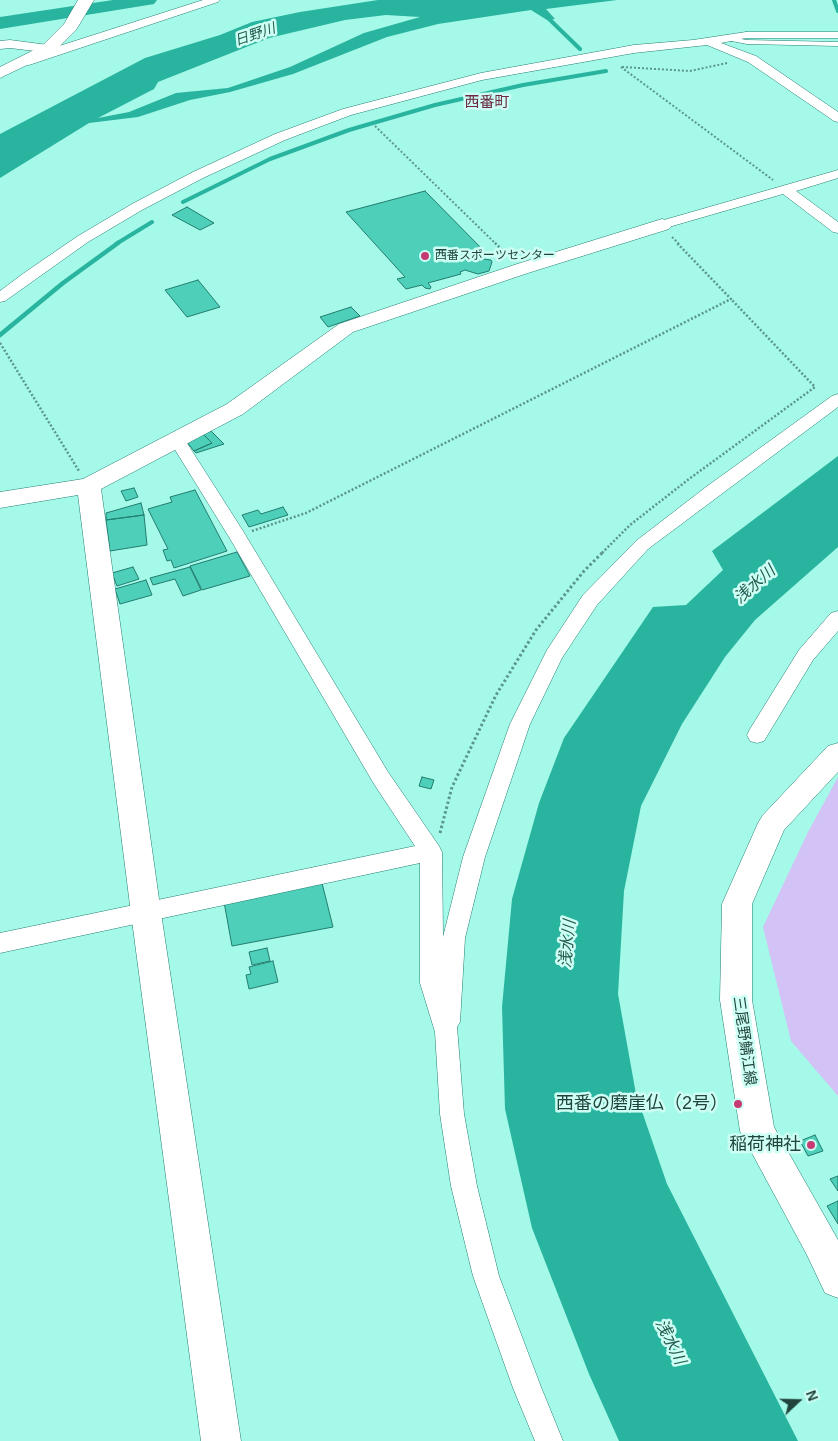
<!DOCTYPE html>
<meta charset="utf-8">
<style>
body{margin:0}
#map{position:relative;width:838px;height:1441px;overflow:hidden;background:#a4f9e8;font-family:Arial,sans-serif}
canvas{display:block}
.north{position:absolute;left:773px;top:1376px;width:50px;height:50px;-webkit-text-stroke:4px #cefff4;paint-order:stroke;rotate:69deg;font-size:14px;font-weight:700;line-height:20px;text-align:center;color:#21443e}
.north::after{content:'';display:block;margin:auto;width:18px;height:22px;background:#21443e;clip-path:polygon(50% 0,100% 100%,50% 72%,0 100%)}
</style>
<div id="map">
<canvas width="838" height="1441"></canvas>
<div class="north">N</div>
</div>
<script>
const g = document.querySelector('canvas').getContext('2d');
g.lineJoin = 'round';
function fillPath(path, color) { g.fillStyle = color; g.fill(path, 'evenodd'); }
const poly = rows => new Path2D(rows.map(r => 'M' + r).join(''));
function strokePath(path, color, width, dash) { g.strokeStyle = color; g.lineWidth = width; g.lineCap = dash ? 'butt' : 'round'; g.setLineDash(dash || []); g.stroke(path); }
function label(font, color, halo, rows, align = 'center') {
  g.font = font + ' Arial,"Noto Sans JP",sans-serif'; g.lineWidth = 5; g.setLineDash([]); g.textBaseline = 'middle'; g.strokeStyle = halo; g.fillStyle = color; for (const [text, x, y, turn = 0] of rows) {
    g.save(); g.translate(x, y); g.rotate((+turn || 0) * Math.PI / 180); g.textAlign = isNaN(turn) ? turn : align; if (halo) g.strokeText(text, 0, 0); g.fillText(text, 0, 0); g.restore();
  }
}
const green = poly([
 [838,777,838,1096,791,1041,763,927,808,832]
]);
const water = poly([
 [378,0,617,0,546,9,555,19,547,20,531,10,438,24,387,37,293,74,230,92,190,100,138,117,89,123,0,178,0,134,145,58,220,35,252,22,300,12],
 [386,15,420,17,364,33,290,67,228,88,176,93,129,112,98,118,154,89,158,82,269,38,345,20],
 [838,456,838,547,755,620,725,657,682,724,641,806,624,891,618,994,636,1094,667,1184,798,1441,619,1441,589,1374,532,1228,505,1109,502,1007,512,899,539,803,564,738,653,607,686,605,723,570,712,551]
]);
const streamFar1 = poly([
 [834,0,838,11],
 [546,16,580,49],
 [183,202,270,159,349,130,435,105,523,85,606,71],
 [116,244,152,222]
]);
const stream = poly([
 [0,335,63,283,118,243]
]);
const river = poly([
 [113,0,157,0,154,4,148,5,0,29,0,17,113,0]
]);
const building = poly([
 [425,191,487,254,475,258,491,260,492,262,489,271,478,274,465,270,460,272,461,274,428,283,431,287,430,289,425,288,422,285,406,289,397,279,405,277,346,212,425,191],
 [187,207,214,223,200,230,172,215,187,207],
 [198,280,220,307,187,317,165,290,198,280],
 [351,307,360,316,328,327,320,317,351,307],
 [211,431,224,444,196,453,194,451,212,443,203,434,211,431],
 [203,434,212,443,194,451,186,441,203,434],
 [134,488,138,497,126,501,121,491,134,488],
 [195,490,227,551,174,568,171,560,167,561,163,550,168,549,148,509,172,502,170,497,195,490],
 [141,503,144,515,106,520,106,513,141,503],
 [283,507,288,515,249,527,242,515,258,510,261,514,283,507],
 [144,515,147,545,110,551,106,520,144,515],
 [237,552,250,576,202,590,190,566,237,552],
 [133,567,139,579,117,586,112,573,133,567],
 [190,567,201,590,183,596,175,579,153,585,150,578,190,567],
 [146,580,152,595,120,604,115,589,146,580],
 [422,777,434,780,431,789,419,786,422,777],
 [322,883,333,927,232,946,224,902,322,883],
 [267,948,270,961,252,965,249,952,267,948],
 [273,961,278,982,249,989,246,975,251,974,249,967,273,961],
 [815,1135,823,1151,808,1156,800,1141,815,1135],
 [838,1176,838,1191,830,1179,838,1176],
 [838,1201,838,1224,827,1206,838,1201]
]);
const pathFar2 = poly([
 [621,67,773,180],
 [622,67,690,71,727,63],
 [375,126,496,244],
 [672,237,679,244]
]);
const pathFar1 = poly([
 [495,243,511,258],
 [0,343,79,471],
 [252,531,306,513,731,299,677,243],
 [602,553,630,525,689,479,815,387,731,299]
]);
const path = poly([
 [440,833,452,787,496,695,536,630,584,571,604,551]
]);
const lane = poly([
 [723,36,747,40,838,42,838,46,747,44,721,39,721,37,723,36]
]);
const street = poly([
 [203,0,220,0,218,2,29,65,25,64,23,61,25,58,43,52,10,48,0,49,0,41,10,40,48,45,53,48,203,0],
 [746,32,838,32,838,38,746,38,721,43,756,56,838,112,838,122,834,121,748,62,707,45,634,53,482,80,351,115,285,140,203,178,142,210,88,242,5,301,0,302,0,291,24,273,78,236,132,204,193,172,275,134,343,109,481,73,634,45,693,40,746,32],
 [838,170,838,178,796,191,838,222,838,233,833,232,783,194,662,229,655,225,657,222,838,170],
 [838,394,838,407,648,549,597,605,562,658,530,724,485,857,465,938,460,1022,457,1027,464,1114,477,1186,499,1276,541,1387,563,1441,535,1441,513,1388,473,1276,451,1186,440,1114,435,1032,420,983,420,863,0,953,0,933,415,846,374,784,229,537,169,440,171,436,177,435,183,436,185,440,243,531,388,772,439,846,442,852,443,937,463,857,510,724,547,650,583,595,636,541,706,487,832,396,838,394],
 [838,611,838,631,813,660,764,741,757,743,750,741,747,735,750,729,799,650,831,613,838,611]
]);
const secondary = poly([
 [78,0,94,0,76,30,54,52,0,78,0,67,42,46,64,24,78,0],
 [662,219,669,221,672,225,669,229,528,273,353,332,243,414,101,489,161,913,241,1441,201,1441,131,913,78,495,0,508,0,492,83,479,227,404,339,324,514,265,662,219],
 [838,743,838,772,784,830,752,904,752,1000,774,1127,838,1240,838,1298,825,1293,807,1255,740,1131,720,1000,722,904,758,823,763,815,828,746,838,743]
]);
const markers = [
 [425,256,5,"#c63b73"],
 [738,1104,5,"#c63b73"],
 [811,1145,5,"#c63b73"]
];
const farPoinames = [
 ["西番スポーツセンター",435,256]
];
const farWaternames = [
 ["日野川",255,35,-19]
];
const farQuarternames = [
 ["西番町",487,103]
];
const streetNames = [
 ["三尾野鯖江線",744,1041,82]
];
const waterNames = [
 ["浅水川",755,585,-41],
 ["浅水川",568,944,-84],
 ["浅水川",670,1342,64]
];
const nearPoinames = [
 ["西番の磨崖仏（2号）",728,1104],
 ["稲荷神社",801,1145]
];
fillPath(green, '#d3c2f5');
fillPath(water, '#29b49f');
strokePath(streamFar1, '#29b49f', 4);
strokePath(stream, '#29b49f', 4.5);
fillPath(river, '#29b49f');
fillPath(building, '#4ecfb9');
strokePath(building, '#227d6e', 1);
strokePath(lane, '#257f71', 1);
strokePath(street, '#257f71', 1);
strokePath(secondary, '#257f71', 1);
strokePath(pathFar2, '#5c968b', 2, [2, 2]);
strokePath(pathFar1, '#5c968b', 2.5, [2, 2]);
strokePath(path, '#5c968b', 3, [2.5, 2.5]);
fillPath(lane, '#fff');
fillPath(street, '#fff');
fillPath(secondary, '#fff');
for (const [x, y, r, color] of markers) { const dot = new Path2D(); dot.arc(x, y, r, 0, 2 * Math.PI); g.fillStyle = color; g.fill(dot); strokePath(dot, '#cefff4', 2); }
label('12px', '#21443e', '#cefff4', farPoinames, 'left');
label('italic 14px', '#265b51', '#cefff4', farWaternames);
label('15px', '#6b2840', '#cefff4', farQuarternames);
label('15px', '#21443e', '#cefff4', streetNames);
label('italic 16px', '#265b51', '#cefff4', waterNames);
label('18px', '#21443e', '#cefff4', nearPoinames, 'right');
</script>
